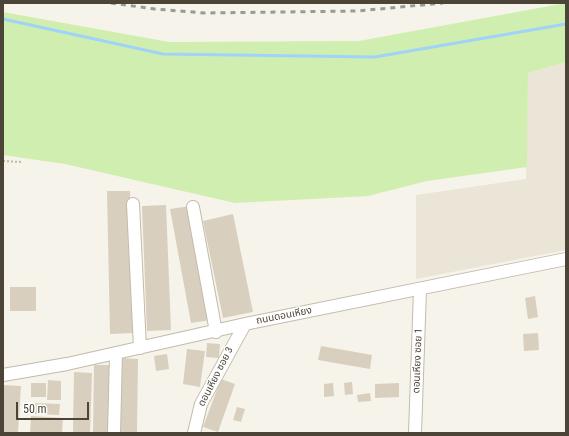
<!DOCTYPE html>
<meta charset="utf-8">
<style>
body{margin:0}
#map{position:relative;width:569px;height:436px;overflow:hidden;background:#f6f3ea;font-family:"Roboto Condensed",sans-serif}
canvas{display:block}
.frame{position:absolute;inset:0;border:4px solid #4b4437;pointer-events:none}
.scale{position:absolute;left:16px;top:402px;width:73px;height:18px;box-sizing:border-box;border:2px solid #4b4437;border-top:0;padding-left:5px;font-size:12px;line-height:14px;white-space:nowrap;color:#4b4437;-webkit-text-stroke:3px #fff;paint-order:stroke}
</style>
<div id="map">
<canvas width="569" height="436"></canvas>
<div class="frame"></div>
<div class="scale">50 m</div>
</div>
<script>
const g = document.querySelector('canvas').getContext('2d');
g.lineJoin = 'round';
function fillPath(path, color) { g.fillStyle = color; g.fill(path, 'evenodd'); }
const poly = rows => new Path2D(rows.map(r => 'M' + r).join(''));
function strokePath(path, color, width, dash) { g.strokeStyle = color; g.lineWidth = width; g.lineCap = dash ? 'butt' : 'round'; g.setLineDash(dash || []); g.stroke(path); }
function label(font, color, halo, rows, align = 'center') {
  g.font = font + ' "Roboto Condensed","Noto Sans Thai",sans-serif'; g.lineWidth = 3; g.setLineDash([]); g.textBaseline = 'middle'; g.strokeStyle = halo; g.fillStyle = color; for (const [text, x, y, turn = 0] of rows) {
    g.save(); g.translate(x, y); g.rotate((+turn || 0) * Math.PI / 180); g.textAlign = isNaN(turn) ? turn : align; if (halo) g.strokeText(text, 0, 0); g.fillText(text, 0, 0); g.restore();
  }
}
const residential = poly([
 [566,62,566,250,416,279,416,195,526,179,528,73]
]);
const green = poly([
 [566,3,566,62,528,73,527,167,427,181,368,196,235,203,65,164,3,155,3,12,169,42,359,41]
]);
const stream = poly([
 [3,19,163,54,375,57,566,24]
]);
const building = poly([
 [107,191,130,191,133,333,110,334],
 [166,205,171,330,147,331,142,206],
 [191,206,211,320,191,323,170,209],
 [233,214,253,312,223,318,203,221],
 [10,287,36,287,36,311,10,311],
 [535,296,538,317,528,319,525,298],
 [538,333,539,350,524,351,523,334],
 [207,343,220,344,219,358,206,357],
 [321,346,372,355,370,369,318,360],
 [187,349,205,351,200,387,183,384],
 [167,354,169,369,156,371,154,356],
 [121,358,138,359,137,433,120,433],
 [94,365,113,365,112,433,93,433],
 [74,372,92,373,90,433,73,433],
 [221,379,235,384,218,432,203,427],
 [48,380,61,381,61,400,47,400],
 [352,382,353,394,345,395,344,383],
 [31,383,46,383,46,397,31,397],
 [333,383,334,396,324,397,324,384],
 [399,383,399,397,375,398,375,384],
 [3,385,21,386,18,433,3,433],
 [370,393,371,401,358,402,357,395],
 [35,403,60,404,59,415,35,414],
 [237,407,245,409,241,422,233,420],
 [31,416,63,418,62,433,30,433]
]);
const path = poly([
 [3,161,22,162]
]);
const minor = poly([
 [133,204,140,348],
 [193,207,216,332],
 [3,375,67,364,245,324,566,259],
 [114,433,116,354],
 [194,433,201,404,245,324],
 [415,433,420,290]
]);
const rail = poly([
 [111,3,155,9,205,13,358,11,443,3]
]);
const streetNames = [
 ["ถนนดอนเหียง",284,316,-11],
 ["ดอนเหียง ซอย 1",418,361,-88],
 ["ดอนเหียง ซอย 3",216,377,-63]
];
fillPath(residential, '#ebe5d7');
fillPath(green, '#d0eeaf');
strokePath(stream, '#a1d3f8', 3);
fillPath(building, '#d9cfbe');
strokePath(minor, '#c3bbab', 14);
strokePath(path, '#c6b89a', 2, [2, 2]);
strokePath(minor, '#fff', 12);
strokePath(rail, '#999', 3, [5, 5]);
label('10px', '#4b4437', '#fff', streetNames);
</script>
